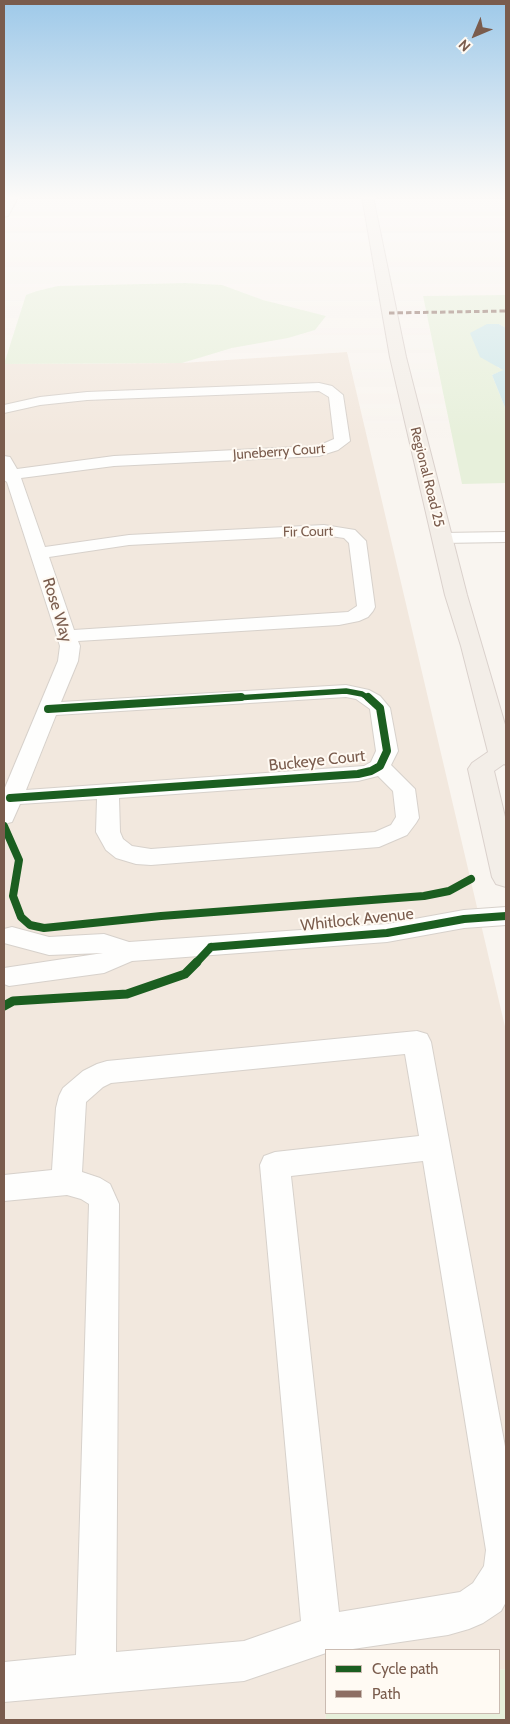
<!DOCTYPE html>
<style>
body{margin:0}
#map{position:relative;width:510px;height:1724px;overflow:hidden;background:#f9f5f0;font-family:Cabin,sans-serif}
canvas{display:block}
.frame{position:absolute;inset:0;border:5px solid #7a5c4d;pointer-events:none}
.legend{position:absolute;left:325px;top:1649px;width:175px;height:65px;box-sizing:border-box;background:#fffaf3;border:1px solid #cabbb1;margin:0;padding:6px 9px;list-style:none;font-size:15px;color:#7a5c4d}
.legend li{display:flex;align-items:center;gap:10px;height:25px}
.legend b{width:25px;border:1px solid #cabbb1}
.north{position:absolute;left:450px;top:10px;width:50px;height:50px;-webkit-text-stroke:4px #fffaf3;paint-order:stroke;rotate:225deg;font-size:14px;font-weight:700;line-height:20px;text-align:center;color:#7a5c4d}
.north::after{content:'';display:block;margin:auto;width:18px;height:22px;background:#7a5c4d;clip-path:polygon(50% 0,100% 100%,50% 72%,0 100%)}
</style>
<div id="map">
<canvas width="510" height="1724"></canvas>
<div class="frame"></div>
<ul class="legend">
<li><b style="height:6px;background:#1b5e20"></b>Cycle path</li>
<li><b style="height:6px;background:#8d6e63"></b>Path</li>
</ul>
<div class="north">N</div>
</div>
<script>
const g = document.querySelector('canvas').getContext('2d');
g.lineJoin = 'round';
function fillPath(path, color) { g.fillStyle = color; g.fill(path, 'evenodd'); }
const poly = rows => new Path2D(rows.map(r => 'M' + r).join(''));
function strokePath(path, color, width, dash) { g.strokeStyle = color; g.lineWidth = width; g.lineCap = dash ? 'butt' : 'round'; g.setLineDash(dash || []); g.stroke(path); }
function label(font, color, halo, rows, align = 'center') {
  g.font = font + ' Cabin,sans-serif'; g.lineWidth = 4; g.setLineDash([]); g.textBaseline = 'middle'; g.strokeStyle = halo; g.fillStyle = color; for (const [text, x, y, turn = 0] of rows) {
    g.save(); g.translate(x, y); g.rotate((+turn || 0) * Math.PI / 180); g.textAlign = isNaN(turn) ? turn : align; if (halo) g.strokeText(text, 0, 0); g.fillText(text, 0, 0); g.restore();
  }
}
const residential = poly([
 [347,352,506,1031,506,1669,499,1670,499,1650,326,1650,326,1691,325,1691,326,1720,4,1720,4,364,182,363]
]);
const green = poly([
 [186,283,222,285,263,300,326,316,315,330,288,338,232,348,182,363,4,364,26,295,37,291,58,286],
 [506,295,506,328,499,324,497,367,504,370,492,375,506,410,506,483,462,484,423,296],
 [506,1669,506,1720,326,1720,325,1691,326,1691,326,1713,499,1713,499,1670]
]);
const water = poly([
 [487,324,499,324,506,328,506,410,492,375,503,370,480,357,470,333]
]);
const minor = poly([
 [8,197,18,197,8,216,4,217,4,205,8,197],
 [319,383,332,386,343,395,350,441,338,450,319,456,114,466,21,478,45,547,129,535,324,525,355,530,366,541,375,607,373,611,368,617,359,621,339,625,78,641,80,646,78,661,61,702,346,685,369,690,380,696,390,708,398,751,391,765,415,789,419,818,416,823,407,835,379,847,151,865,136,864,116,858,106,850,96,832,97,799,20,804,12,822,4,824,4,790,58,661,60,646,7,482,4,480,4,456,10,457,17,469,114,456,318,446,334,439,329,397,319,391,87,400,40,405,4,413,4,405,40,397,87,392,319,383],
 [324,535,344,538,349,543,357,606,348,612,74,630,49,557,129,545,324,535],
 [346,697,356,699,370,709,376,751,371,762,364,766,26,790,56,715,346,697],
 [378,776,393,791,396,817,391,825,375,832,151,849,132,846,123,839,120,832,119,798,358,781,378,776],
 [506,532,506,542,442,543,436,542,433,538,436,534,442,533,506,532],
 [506,907,506,925,464,928,387,942,132,961,104,973,9,986,4,984,4,968,103,953,49,955,4,943,4,929,12,927,49,937,104,934,129,942,387,924,464,910,506,907],
 [417,1031,427,1034,431,1042,506,1452,506,1602,501,1611,483,1623,469,1629,448,1635,346,1650,326,1650,326,1653,244,1681,4,1702,4,1662,76,1655,89,1204,81,1199,67,1195,4,1201,4,1175,52,1170,56,1108,59,1096,63,1088,83,1071,97,1064,107,1061,417,1031],
 [405,1054,419,1136,275,1152,264,1156,260,1165,301,1621,244,1641,116,1652,119,1204,110,1184,100,1178,82,1172,86,1102,103,1087,111,1083,405,1054],
 [423,1161,486,1550,484,1566,473,1583,460,1592,339,1612,291,1176,423,1161]
]);
const major = poly([
 [362,197,373,197,406,357,467,595,506,728,506,765,504,764,494,771,506,821,506,887,496,884,492,877,468,769,472,763,488,752,461,646,445,595,390,357,362,197]
]);
const quiet = poly([
 [389,313,506,311]
]);
const cyclewayFar2 = poly([
 [220,699,346,691,362,694,370,699]
]);
const cyclewayFar1 = poly([
 [48,709,241,697],
 [10,798,358,774,371,771,380,766,387,751,380,708,368,697],
 [4,826,19,860,13,896,21,917,30,925,44,928,161,916,424,896,449,891,471,879],
 [211,947,387,933,464,919,506,916],
 [196,963,211,947]
]);
const cycleway = poly([
 [4,1006,13,1001,127,994,185,974,197,962]
]);
const farStreetnames = [
 ["Juneberry Court",279,452,-4],
 ["Regional Road 25",427,477,76],
 ["Fir Court",308,532,-1]
];
const streetNames = [
 ["Rose Way",57,610,73],
 ["Buckeye Court",317,761,-6],
 ["Whitlock Avenue",357,920,-6]
];
fillPath(residential, '#f2e8de');
fillPath(green, '#e7f0db');
fillPath(water, '#d0e8ea');
strokePath(minor, '#d7d1cb', 2);
strokePath(major, '#dad1cc', 2);
fillPath(minor, '#fefefd');
fillPath(major, '#f3eee8');
strokePath(quiet, '#8d6e63', 3, [5.5, 3]);
strokePath(cyclewayFar2, '#1b5e20', 5.5);
strokePath(cyclewayFar1, '#1b5e20', 8);
strokePath(cycleway, '#1b5e20', 9);
const sky = g.createLinearGradient(0, 0, 0, 438);
sky.addColorStop(0, '#9ec9e9');
sky.addColorStop(0.45, '#fcfaf8');
sky.addColorStop(1, '#fcfaf800');
g.fillStyle = sky;
g.fillRect(0, 0, 510, 438);
label('14px', '#7a5c4d', '#fffaf3', farStreetnames);
label('16px', '#7a5c4d', '#fffaf3', streetNames);
</script>
